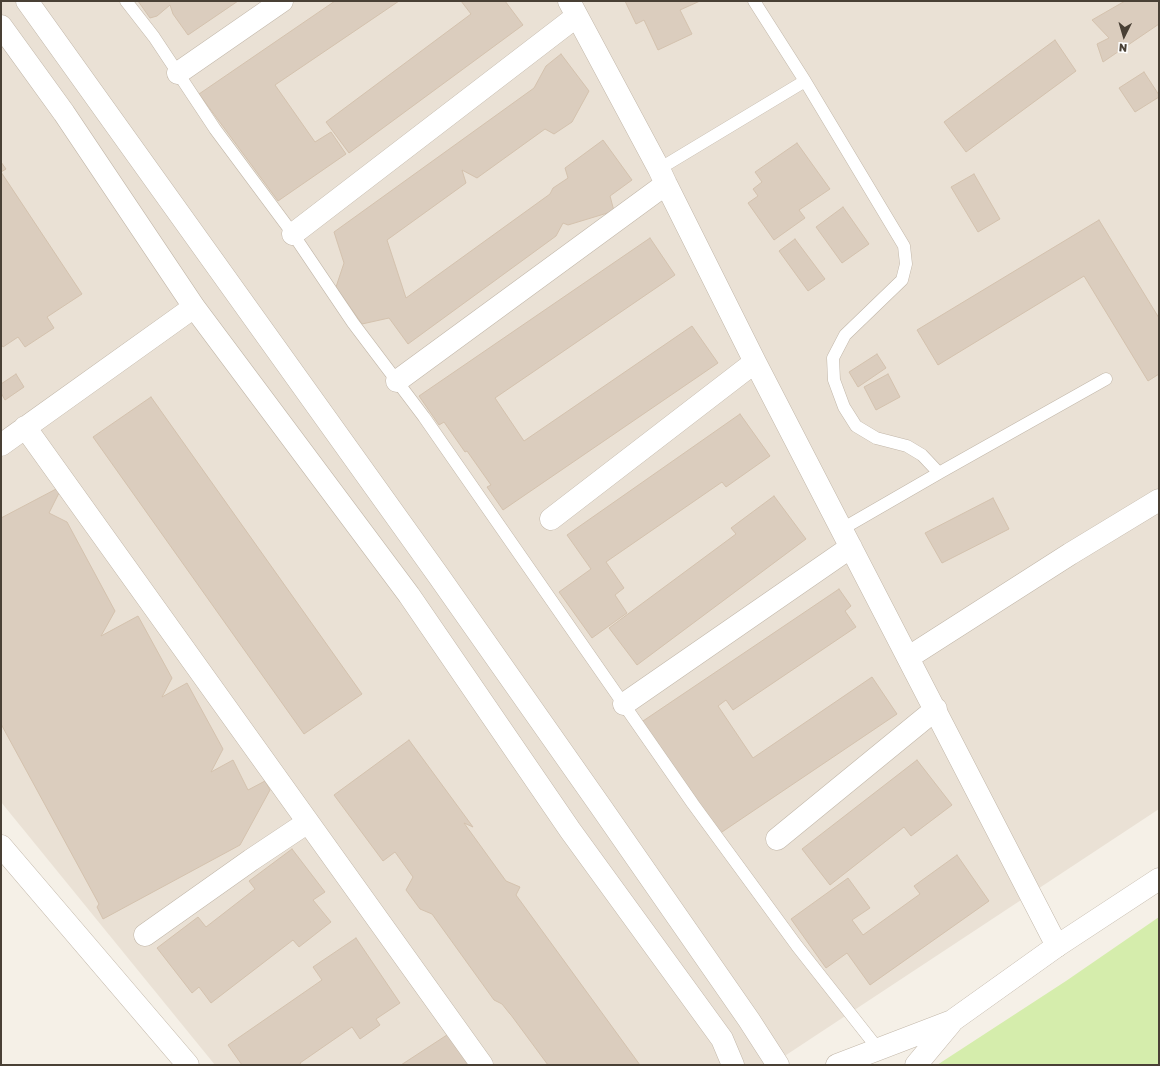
<!DOCTYPE html>
<style>
body{margin:0}
#map{position:relative;width:1160px;height:1066px;overflow:hidden;background:#f5f0e7;font-family:"Golos Text",sans-serif}
canvas{display:block}
.frame{position:absolute;inset:0;border:2px solid #494035;pointer-events:none}
.north{position:absolute;left:1104px;top:16px;width:40px;height:40px;-webkit-text-stroke:3px #fff;paint-order:stroke;rotate:185deg;font-size:11px;font-weight:700;line-height:16px;text-align:center;color:#494035}
.north::after{content:'';display:block;margin:auto;width:14px;height:18px;background:#494035;clip-path:polygon(50% 0,100% 100%,50% 72%,0 100%)}
</style>
<div id="map">
<canvas width="1160" height="1066"></canvas>
<div class="frame"></div>
<div class="north">N</div>
</div>
<script>
const g = document.querySelector('canvas').getContext('2d');
g.lineJoin = 'round';
function fillPath(path, color) { g.fillStyle = color; g.fill(path, 'evenodd'); }
const poly = rows => new Path2D(rows.map(r => 'M' + r).join(''));
function strokePath(path, color, width, dash) { g.strokeStyle = color; g.lineWidth = width; g.lineCap = dash ? 'butt' : 'round'; g.setLineDash(dash || []); g.stroke(path); }
const residential = poly([
 [1,1,1159,1,1159,809,771,1065,215,1065,1,802]
]);
const green = poly([
 [1159,917,1159,1065,937,1065,1066,981]
]);
const building = poly([
 [138,1,238,1,188,35,173,14,170,5,157,16,150,18,138,1],
 [335,1,399,1,275,85,315,142,331,132,346,154,278,201,199,94,335,1],
 [461,1,505,1,523,25,349,153,326,122,471,14,461,1],
 [625,1,700,1,680,10,692,34,658,50,644,20,636,24,625,1],
 [1125,1,1159,1,1159,24,1103,62,1097,44,1109,38,1092,20,1125,1],
 [1055,40,1076,71,966,152,944,122,1055,40],
 [561,54,589,91,572,122,554,134,545,129,477,178,462,170,466,183,387,240,406,298,550,194,553,188,568,178,565,168,603,140,632,180,610,196,614,211,568,225,563,223,556,236,408,344,389,318,362,324,336,287,344,263,334,232,534,88,546,66,561,54],
 [1144,72,1159,95,1159,97,1135,112,1119,88,1144,72],
 [797,143,830,189,799,210,805,218,774,240,748,203,758,196,753,189,762,182,755,172,797,143],
 [1,162,6,169,1,172,82,294,47,317,54,328,25,347,18,337,3,347,1,344,1,162],
 [974,174,1000,219,978,232,951,187,974,174],
 [843,207,869,244,842,263,816,227,843,207],
 [1099,220,1159,318,1159,374,1148,381,1084,276,938,365,917,330,1099,220],
 [650,238,675,275,495,398,524,441,692,326,718,363,503,510,487,487,491,485,467,451,465,452,444,422,439,425,419,396,650,238],
 [795,239,825,279,808,291,779,251,795,239],
 [877,354,886,368,858,387,849,372,877,354],
 [16,374,24,387,5,400,1,393,1,384,16,374],
 [888,374,900,397,876,410,864,387,888,374],
 [151,397,362,694,304,734,93,437,151,397],
 [740,414,770,456,726,487,722,482,606,562,624,588,615,595,627,613,592,638,559,592,591,569,567,535,740,414],
 [58,488,61,489,49,513,67,522,115,611,101,636,138,616,172,678,162,697,187,683,223,749,211,772,233,760,248,790,265,781,270,790,240,845,103,919,97,907,99,904,1,724,1,518,58,488],
 [774,496,806,539,637,665,609,628,736,534,731,528,774,496],
 [993,498,1009,529,942,563,925,533,993,498],
 [839,589,851,606,845,611,856,627,733,710,726,700,718,706,753,758,872,677,897,714,719,834,640,723,839,589],
 [409,740,473,827,464,823,506,881,520,887,516,895,640,1065,548,1065,511,1015,510,1014,502,1004,494,1000,432,914,420,909,406,890,413,877,395,852,383,861,334,795,409,740],
 [917,760,952,805,911,836,904,827,830,885,802,849,917,760],
 [292,849,325,892,313,900,331,922,299,947,293,940,211,1003,199,987,192,993,157,948,198,917,206,927,255,889,249,881,292,849],
 [957,855,989,901,870,985,847,953,826,968,791,919,848,878,870,908,852,920,863,935,920,894,914,886,957,855],
 [356,938,400,1003,376,1019,380,1025,360,1039,352,1027,300,1063,301,1065,242,1065,228,1045,322,980,313,967,356,938],
 [450,1033,471,1065,401,1065,450,1033]
]);
const service = poly([
 [126,1,154,37,215,129,293,234,353,323,424,417,693,804,797,946,879,1050],
 [754,1,805,81,904,246,906,264,902,280,845,335,833,358,834,380,844,407,856,426,876,438,907,446,922,455,939,473,842,529],
 [659,169,805,81],
 [939,473,1106,379]
]);
const minor = poly([
 [27,1,438,575,601,807,749,1020,778,1065],
 [569,1,659,169,666,184,755,362,1057,946],
 [1,26,64,113,194,307,409,595,570,830,722,1039,733,1065],
 [178,73,282,1],
 [293,234,577,16],
 [397,381,666,184],
 [25,427,482,1065],
 [1,445,194,307],
 [551,519,755,362],
 [909,657,1070,554,1159,500],
 [624,704,851,547],
 [777,839,936,709],
 [1,846,188,1065],
 [145,935,251,860,308,822]
]);
const tertiary = poly([
 [837,1065,952,1021,1057,946,1159,879],
 [916,1065,951,1023]
]);
fillPath(residential, '#eae1d5');
fillPath(green, '#d5edac');
fillPath(building, '#dbcdbe');
strokePath(building, '#d4c2ae', 1);
strokePath(service, '#c2b7a9', 13);
strokePath(minor, '#c2b7a9', 23);
strokePath(tertiary, '#c2b7a9', 23);
strokePath(service, '#fff', 12);
strokePath(minor, '#fff', 22);
strokePath(tertiary, '#fff', 22);
</script>
